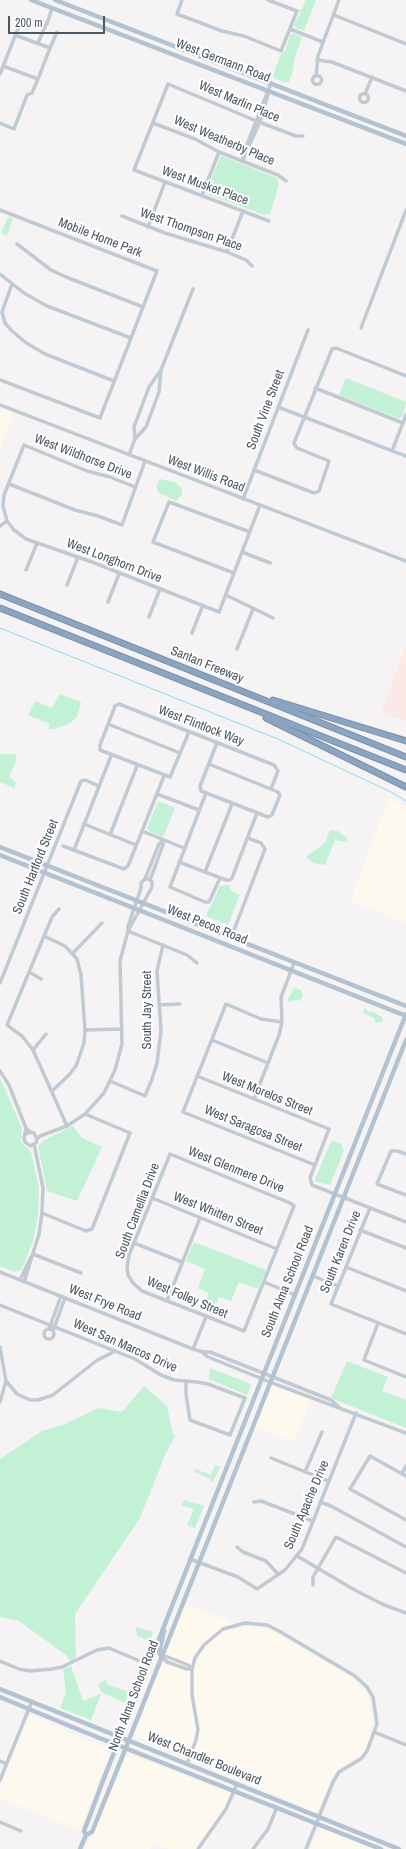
<!DOCTYPE html>
<html>
<head>
<meta charset="utf-8">
<style>
  body { margin:0 }
  #map { position:relative; width:406px; height:1849px; overflow:hidden; background:#f5f3f3; font-family:"Archivo Narrow",sans-serif }
  canvas { display:block }
  .scale { position:absolute; left:8px; top:16px; width:97px; height:18px; box-sizing:border-box; border:2px solid #4a5661; border-top:0; padding-left:5px; font-size:12px; line-height:14px; white-space:nowrap; color:#4a5661; -webkit-text-stroke:3px #fff; paint-order:stroke }
</style>
</head>
<body>
<div id="map">
<canvas width="406" height="1849"></canvas>
<div class="scale">200 m</div>
</div>
<script>
const ctx = document.querySelector('canvas').getContext('2d');
ctx.lineJoin = 'round';
function fill(path, color) { ctx.fillStyle = color; ctx.fill(path, 'evenodd'); }
const shape = rows => new Path2D(rows.map(r => 'M' + r).join(''));
function trace(path, color, width, dash) { ctx.strokeStyle = color; ctx.lineWidth = width; ctx.lineCap = dash ? 'butt' : 'round'; ctx.setLineDash(dash || []); ctx.stroke(path); }
function write(font, color, halo, rows, align = 'center') {
  ctx.font = font + ' "Archivo Narrow",sans-serif'; ctx.lineWidth = 4; ctx.setLineDash([]); ctx.textBaseline = 'middle'; ctx.strokeStyle = halo; ctx.fillStyle = color; for (const [text, x, y, turn = 0] of rows) {
    ctx.save(); ctx.translate(x, y); ctx.rotate((+turn || 0) * Math.PI / 180); ctx.textAlign = isNaN(turn) ? turn : align; if (halo) ctx.strokeText(text, 0, 0); ctx.fillText(text, 0, 0); ctx.restore();
  }
}
fill(shape([
  [0,410,14,414,0,449],
  [389,798,406,807,406,923,350,901],
  [270,1382,312,1398,294,1442,253,1426],
  [185,1604,230,1621,234,1629,253,1626,275,1632,351,1677,367,1693,373,1716,370,1735,364,1750,358,1758,340,1768,333,1777,317,1811,315,1812,261,1789,225,1776,209,1767,135,1736,135,1732,144,1714,145,1707],
  [31,1714,44,1721,110,1750,81,1831,0,1799,0,1787,28,1717],
  [131,1755,230,1793,227,1804,196,1849,169,1849,153,1843,150,1849,85,1849,126,1758],
  [320,1829,322,1829,373,1849,310,1849]
]), '#fdf9ef');
fill(shape([
  [406,646,406,721,381,713]
]), '#fce8e6');
fill(shape([
  [306,0,316,0,304,31,296,28,294,25,300,14,299,10,302,9],
  [293,33,302,37,295,56,292,74,289,82,284,82,274,78,273,75,281,54,286,49,290,35],
  [222,156,277,178,279,184,270,214,264,215,207,194,206,192,220,157],
  [8,217,13,219,7,236,1,233],
  [346,378,406,402,403,416,398,418,339,395],
  [160,479,175,482,182,489,182,494,176,501,159,493,156,486],
  [60,694,81,702,77,717,69,724,54,729,48,729,50,724,28,715,35,701,52,708],
  [0,754,16,754,16,761,9,777,16,782,14,788,0,782],
  [158,801,175,808,163,837,149,831,147,828],
  [330,830,338,831,347,838,347,842,335,840,325,865,314,863,306,857,325,843],
  [229,885,231,890,240,895,228,925,206,916,220,886],
  [294,988,301,990,303,995,300,1001,296,1000,288,1002,288,999],
  [364,1007,368,1012,373,1012,382,1017,383,1021,376,1023,374,1018,363,1013],
  [0,1078,22,1128,21,1142,31,1152,39,1188,38,1215,33,1241,22,1269,15,1272,0,1266],
  [73,1126,82,1138,102,1147,77,1201,47,1191,38,1146,43,1141],
  [332,1140,341,1144,344,1151,330,1185,314,1181],
  [194,1242,266,1270,258,1289,239,1282,231,1301,219,1297,212,1314,203,1310,209,1293,198,1288,205,1269,186,1261],
  [347,1361,388,1377,382,1391,406,1400,406,1428,331,1398],
  [210,1368,249,1383,251,1386,247,1395,209,1379],
  [144,1386,167,1406,173,1435,175,1436,165,1455,140,1518,75,1614,76,1661,72,1663,66,1655,19,1621,0,1617,0,1459,42,1431,65,1424,98,1408,122,1412],
  [215,1465,220,1467,213,1482,208,1478,193,1471,195,1469,211,1475],
  [184,1500,204,1506,195,1528,187,1525,194,1509,181,1505],
  [136,1627,153,1632,150,1641,137,1636],
  [71,1666,83,1701,101,1694,91,1720,60,1708,66,1693,63,1669],
  [106,1680,108,1685,129,1692,125,1703,101,1692,98,1684]
]), '#c3f1d5');
trace(shape([
  [0,628,278,739,391,792,406,801]
]), '#90daee', 1);
const highway = shape([
  [0,594,406,757],
  [0,608,406,770],
  [273,700,406,741],
  [266,718,406,787]
]);
trace(highway, '#7690ad', 7);
trace(shape([
  [182,0,177,14,222,31,244,36,281,51,297,11,268,0],
  [334,15,406,44],
  [47,24,52,8],
  [290,29,323,42],
  [15,35,50,48,38,79],
  [38,43,47,22],
  [50,48,57,32],
  [317,60,332,62,406,91],
  [0,74,21,21],
  '312.5 80a4.5 4.5 0 1 1 9 0a4.5 4.5 0 1 1-9 0Z',
  [316,76,318,56,339,0],
  '359.5 98a4.5 4.5 0 1 1 9 0a4.5 4.5 0 1 1-9 0Z',
  [365,94,372,77],
  [0,123,14,129,27,95,32,93,38,79,3,66],
  [153,123,195,139,219,152,278,175,286,181],
  [243,160,261,119,268,94],
  [243,161,243,155,271,83],
  [202,195,219,152],
  [0,210,157,271,100,418,0,380],
  [122,216,165,233,227,252,246,260,252,266],
  [269,221,134,170,168,84,259,122,296,136,303,136],
  [148,227,165,182],
  [17,244,51,270,66,277,143,307],
  [227,252,243,211],
  [0,274,24,293,47,306,131,338],
  [12,284,2,312,5,323,12,331,25,342,45,354,114,381],
  [361,328,406,210],
  [315,388,403,423],
  [0,405,406,561],
  [278,407,406,456],
  [135,439,134,427,149,387,161,370,193,289],
  [392,451,406,415],
  [129,455,135,439,146,427,159,392,161,370],
  [254,470,314,493,319,491,329,461,297,448,294,443,332,349,336,348,406,376],
  [9,484,75,510,98,516,122,525,145,461],
  [135,487,110,477,87,471,24,445,4,495,3,506,7,521,14,530,26,539,92,562,219,612,260,505],
  [243,499,308,330],
  [0,526,7,521],
  [242,552,270,563],
  [26,570,37,543],
  [234,573,153,542,169,502,250,532],
  [67,585,78,557],
  [226,595,273,618],
  [108,602,119,574],
  [149,617,160,589],
  [192,633,203,605],
  [237,649,253,609],
  [108,724,180,753],
  [189,732,170,777,100,750,100,745,115,706,119,704,274,765,278,771,271,789],
  [209,764,278,792,280,795,272,815,268,817,201,791,200,786,217,743],
  [206,793,170,887,205,902,209,902,220,878],
  [157,794,199,810],
  [84,824,136,845],
  [142,831,184,848],
  [110,835,137,766],
  [63,846,124,869,128,866,164,776],
  [74,850,111,756],
  [179,862,226,880,230,880,232,878,257,813],
  [205,872,232,804],
  [145,879,159,844,163,840],
  [150,880,163,845,163,840],
  [59,909,52,917,7,1025,22,1036,33,1050,67,1126],
  [128,931,187,955,197,963],
  [44,936,65,946,77,959,81,975,85,1030,84,1043,76,1066,69,1075,52,1091],
  [231,938,265,849,261,843,248,838],
  [73,953,102,923],
  [29,972,41,979],
  [0,983,81,781,85,780,99,786],
  [159,1005,180,1004],
  [282,1022,261,1019,226,1004,183,1112,315,1165],
  [85,1030,122,1029],
  [212,1040,268,1063],
  [33,1050,46,1034],
  [0,1071,9,1085,26,1128,30,1132],
  [197,1076,329,1129,310,1178,312,1185,406,1222],
  [110,1081,145,1096,152,1079,157,1063,161,1031,157,971,163,945],
  [254,1099,279,1035,282,1022,281,997,294,963],
  [26,1134,30,1132,34,1133,37,1139,36,1143,30,1146,25,1142,24,1138,26,1128],
  [37,1139,40,1136,67,1126,85,1114,104,1093,115,1070,122,1044,120,961,128,931,128,926,141,888,141,883,145,879,149,879,152,882,152,887,128,931],
  [170,1154,290,1203,294,1206,244,1331,142,1291,133,1283,128,1275,127,1267,129,1255,170,1154],
  [406,1154,397,1151,391,1151,377,1184,406,1195],
  [152,1198,277,1249],
  [370,1208,331,1304,406,1334],
  [42,1213,86,1231,92,1229,130,1133,85,1114],
  [360,1230,406,1248],
  [134,1243,182,1262],
  [33,1254,81,1273],
  [346,1267,406,1291],
  [0,1272,193,1349,203,1352,210,1352,331,1400,339,1407],
  [313,1276,338,1286],
  [20,1280,31,1257],
  [24,1282,39,1234,42,1213,43,1188,34,1144],
  [264,1282,295,1295],
  [167,1301,200,1218],
  [0,1305,135,1359,161,1375,174,1380,186,1381,197,1382,208,1384,245,1398,230,1435,190,1420,186,1394,186,1381],
  [378,1323,364,1360,406,1377],
  '44 1334a5 5 0 1 1 10 0a5 5 0 1 1-10 0Z',
  [49,1329,61,1296],
  [53,1331,65,1298],
  [0,1347,6,1381,17,1394,30,1400,38,1400,53,1395,96,1361,115,1351],
  [193,1349,206,1317],
  [203,1353,208,1357,275,1384,406,1433],
  [0,1402,6,1381],
  [271,1458,328,1481],
  [305,1472,322,1432],
  [402,1474,406,1466],
  [406,1476,370,1456,350,1489,406,1520],
  [254,1502,261,1501,313,1521],
  [320,1502,331,1506,406,1547],
  [237,1547,243,1552,266,1561,278,1574],
  [297,1556,353,1589,382,1604,406,1613],
  [190,1559,238,1577,257,1589,285,1570,302,1549,356,1413],
  [313,1585,313,1577,336,1537,406,1573],
  [161,1656,168,1657,188,1665,192,1669],
  [161,1656,167,1662,187,1669,192,1669],
  [0,1661,19,1669,30,1671,52,1669,62,1667,97,1650,109,1648,149,1665],
  [374,1732,406,1745],
  [0,1761,6,1764],
  [187,1764,196,1740,198,1729,192,1695,192,1669,195,1658,204,1645,223,1629,245,1623,267,1625,279,1631,355,1676,367,1687,373,1697,377,1724,367,1751,362,1758,339,1772,333,1782,306,1849],
  [0,1780,32,1701],
  [0,1822,21,1831],
  [198,1849,226,1809,237,1784],
  [253,1849,268,1829,277,1807]
]), '#c1cad2', 3.5);
trace(shape([
  [31,0,406,144],
  [55,0,406,136],
  [0,847,406,1006],
  [0,855,406,1016],
  [161,1656,159,1652,164,1631],
  [0,1689,399,1849],
  [0,1697,82,1731,381,1849],
  [86,1835,92,1832,115,1775,406,1040],
  [80,1849,86,1835,84,1831,104,1778,406,1014]
]), '#b3c2d1', 4.5);
trace(highway, '#8ba5c1', 5);
write('13px', '#4a5661', '#fff', [
  ["West Germann Road",223,61,21],
  ["West Marlin Place",239,102,23],
  ["West Weatherby Place",224,141,23],
  ["West Musket Place",205,186,20],
  ["West Thompson Place",191,230,19],
  ["Mobile Home Park",100,238,21],
  ["South Vine Street",266,410,-69],
  ["West Wildhorse Drive",83,457,21],
  ["West Willis Road",206,474,21],
  ["West Longhorn Drive",114,561,21],
  ["Santan Freeway",207,665,22],
  ["West Flintlock Way",201,726,21],
  ["South Hartford Street",36,867,-68],
  ["West Pecos Road",207,925,22],
  ["South Jay Street",148,1010,-90],
  ["West Morelos Street",267,1094,22],
  ["West Saragosa Street",253,1129,22],
  ["West Glenmere Drive",236,1170,22],
  ["South Camellia Drive",138,1211,-69],
  ["West Whitten Street",218,1214,22],
  ["South Karen Drive",341,1252,-68],
  ["South Alma School Road",288,1282,-68],
  ["West Folley Street",187,1298,23],
  ["West Frye Road",105,1303,22],
  ["West San Marcos Drive",125,1346,24],
  ["South Apache Drive",307,1505,-67],
  ["North Alma School Road",134,1696,-69],
  ["West Chandler Boulevard",204,1759,22]
]);
</script>
</body>
</html>
